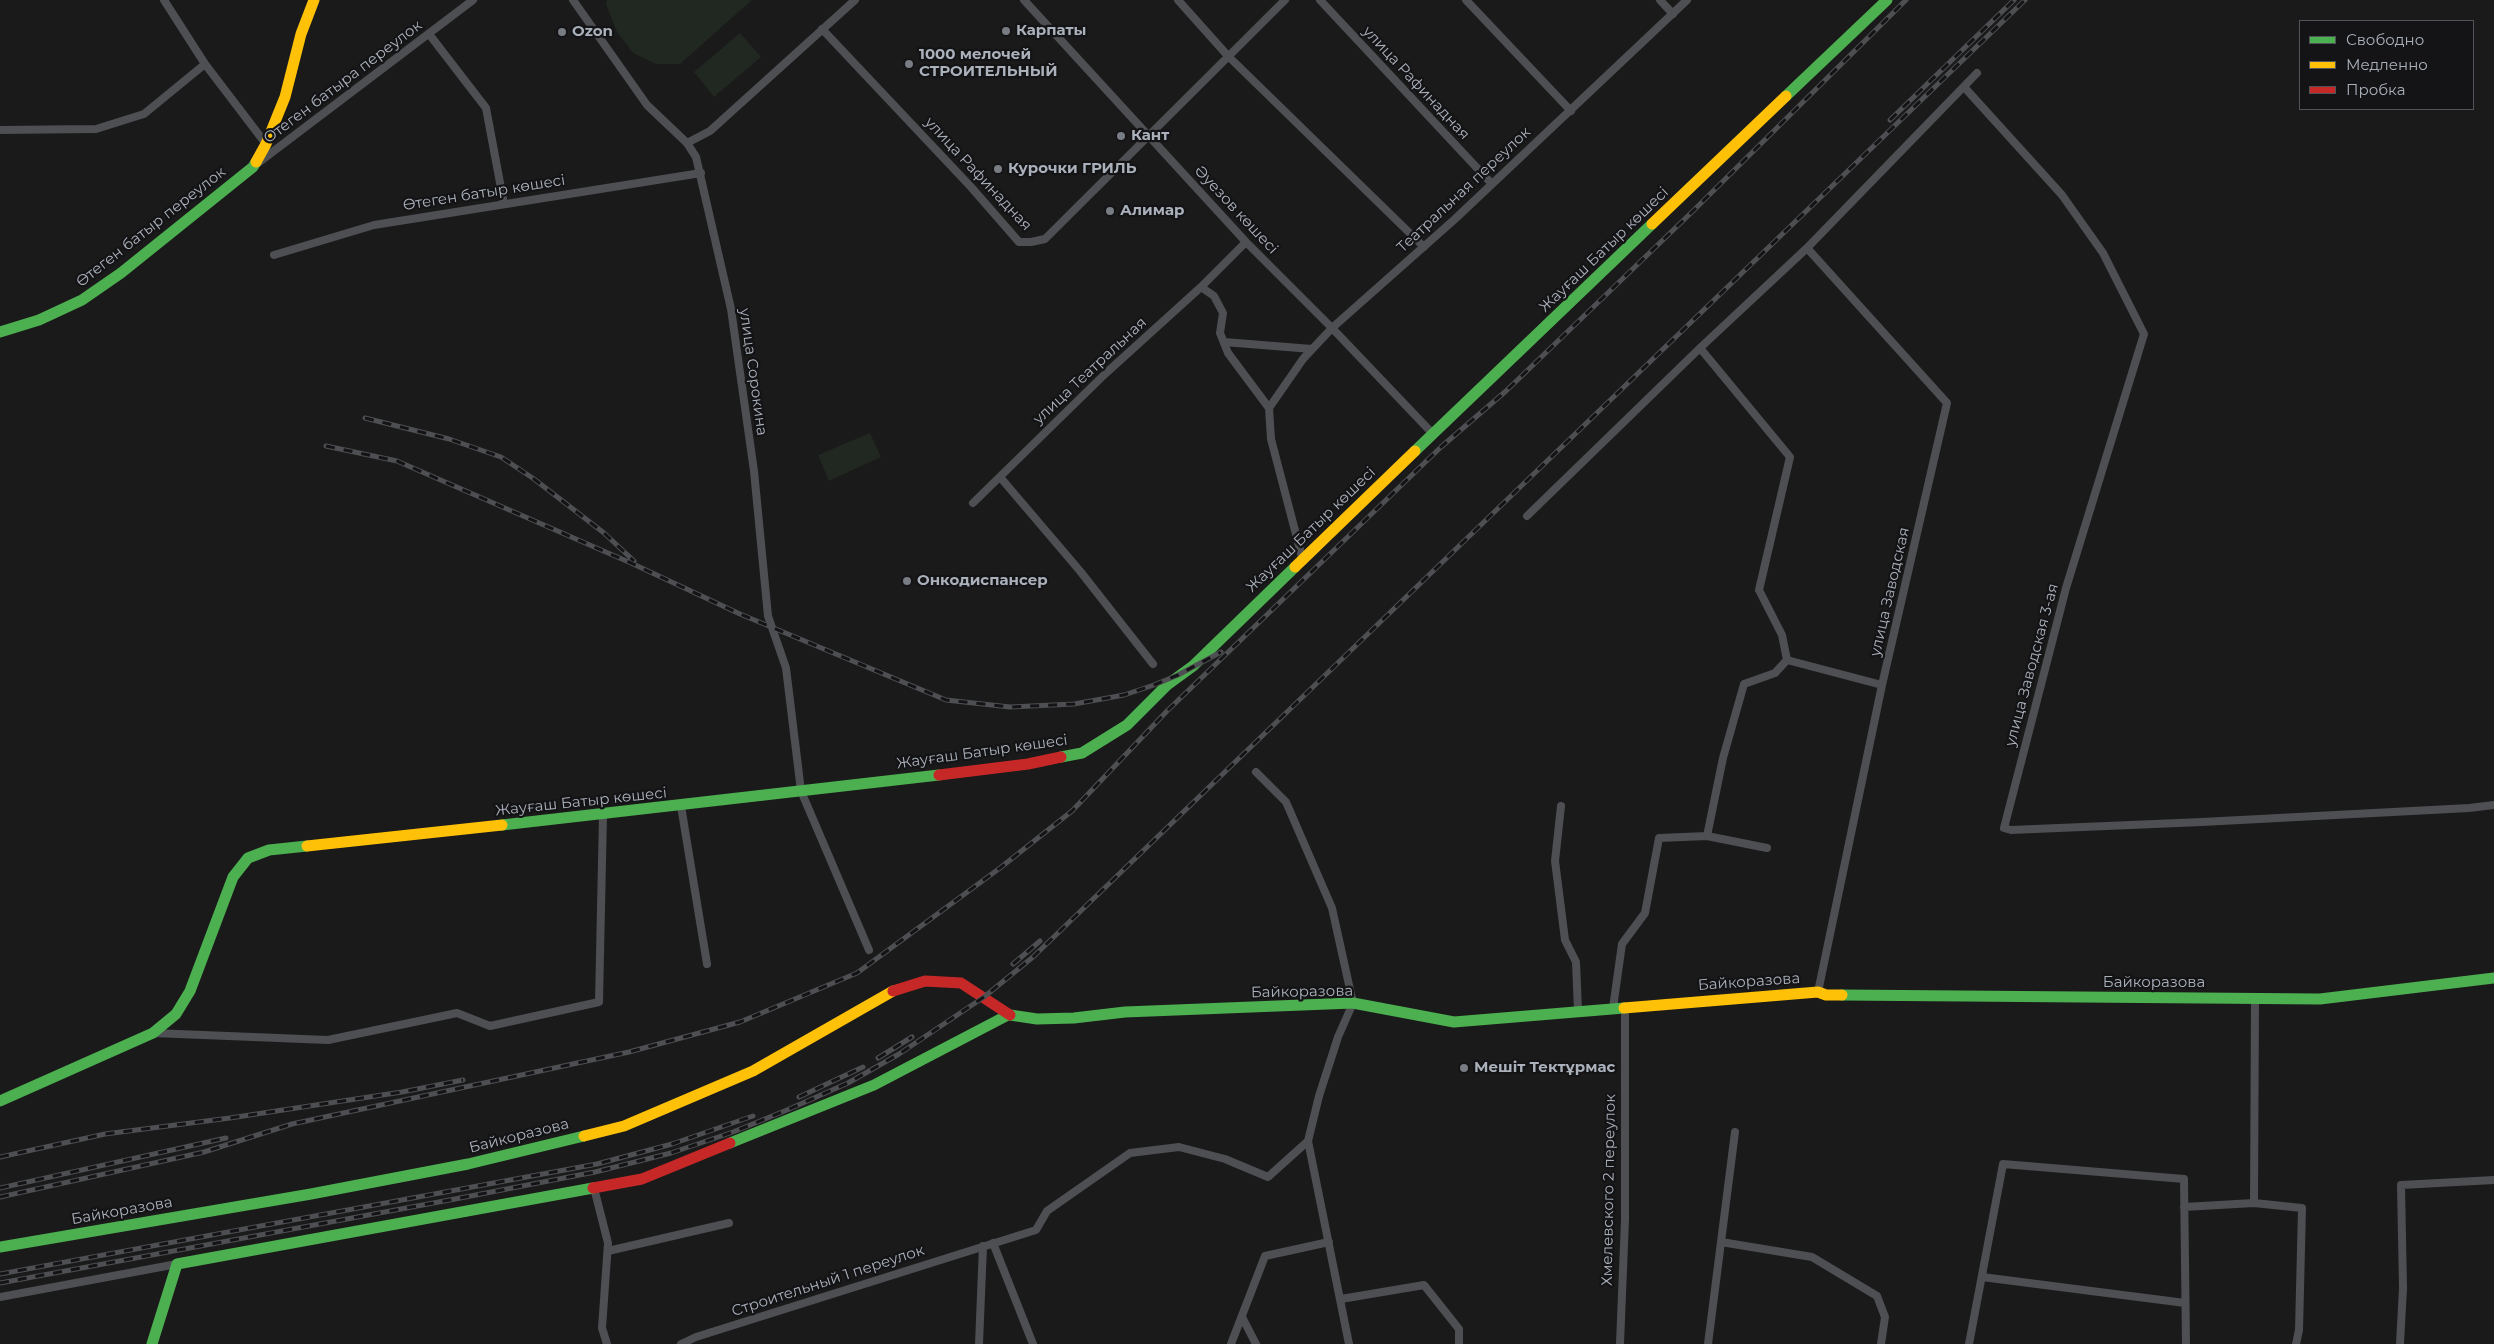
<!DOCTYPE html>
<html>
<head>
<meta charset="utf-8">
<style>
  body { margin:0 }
  #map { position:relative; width:2494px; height:1344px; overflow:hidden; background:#1a1a1a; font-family:Montserrat,sans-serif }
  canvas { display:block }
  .legend { position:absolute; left:2299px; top:20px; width:175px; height:90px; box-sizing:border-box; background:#141416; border:1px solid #505358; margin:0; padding:6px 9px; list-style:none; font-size:15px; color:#abb1bb }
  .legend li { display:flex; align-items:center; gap:10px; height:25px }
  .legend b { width:25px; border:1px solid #505358 }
</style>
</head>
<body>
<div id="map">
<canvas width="2494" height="1344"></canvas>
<ul class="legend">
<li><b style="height:6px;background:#4caf50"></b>Свободно</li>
<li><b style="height:6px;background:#ffc107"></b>Медленно</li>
<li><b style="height:6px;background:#c62828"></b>Пробка</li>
</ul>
</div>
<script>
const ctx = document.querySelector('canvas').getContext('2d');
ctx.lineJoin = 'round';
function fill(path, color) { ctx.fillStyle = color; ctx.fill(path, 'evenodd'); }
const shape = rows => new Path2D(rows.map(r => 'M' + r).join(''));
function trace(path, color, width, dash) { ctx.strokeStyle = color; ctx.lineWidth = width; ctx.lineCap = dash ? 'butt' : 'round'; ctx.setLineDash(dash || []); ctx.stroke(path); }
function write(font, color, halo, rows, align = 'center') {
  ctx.font = font + ' Montserrat,sans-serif'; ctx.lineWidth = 4.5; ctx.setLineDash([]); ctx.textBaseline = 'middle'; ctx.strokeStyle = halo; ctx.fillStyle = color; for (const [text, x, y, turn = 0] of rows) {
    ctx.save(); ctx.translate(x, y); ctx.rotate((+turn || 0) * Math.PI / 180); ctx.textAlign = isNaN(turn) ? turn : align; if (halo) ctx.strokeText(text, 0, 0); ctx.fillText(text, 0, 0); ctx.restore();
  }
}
fill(shape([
  [607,0,752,0,680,64,656,64,633,53,617,32,606,4],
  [740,33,761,57,714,97,694,72],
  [870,433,881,457,829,481,818,455]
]), '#202821');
trace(shape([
  [164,0,205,64,266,144],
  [573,0,647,105,687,143,696,157,731,309,754,471,768,616,786,668,801,791,869,950],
  [1024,0,1246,242,1332,328,1433,434],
  [1178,0,1228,56,1424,247],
  [1320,0,1492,184],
  [1466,0,1571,111],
  [1660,0,1673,14],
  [822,29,971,187,1019,242,1031,242,1045,239,1285,0],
  [429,34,486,108,504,204],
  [1965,88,2062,195,2103,253,2144,334,2066,588,2004,828,2011,830,2202,822,2469,808,2494,805],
  [0,130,96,129,144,114,205,64],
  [687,143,710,131,855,0],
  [258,163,473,0],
  [1807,248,1947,403,1882,685,1818,992],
  [274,255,374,225,701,173],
  [1201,287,1214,296,1223,313,1220,333,1228,353,1269,408,1271,439,1303,561],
  [1224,342,1312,349],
  [1269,408,1303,359,1332,328,1455,219,1687,0],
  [1000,477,1080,571,1153,664],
  [973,503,1105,374,1201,287,1246,242],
  [1527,516,1700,348,1807,248,1977,73],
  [1787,660,1882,685],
  [1256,772,1286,802,1332,908,1353,1003,1338,1037,1319,1096,1308,1141,1349,1344],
  [681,806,707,964],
  [1561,806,1555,861,1565,940,1576,962,1578,1011],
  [1707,836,1767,848],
  [2255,998,2254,1203,2302,1208,2299,1330,2296,1344],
  [1613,1008,1622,944,1645,913,1659,838,1707,836,1723,758,1744,684,1775,673,1787,660,1782,635,1759,590,1790,457,1700,348],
  [153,1033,328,1040,457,1013,490,1026,599,1002,603,815],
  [594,1188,608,1243,602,1328,607,1344],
  [2184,1207,2254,1203],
  [1721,1242,1812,1257,1877,1296,1885,1317,1881,1344],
  [993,1243,1033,1344],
  [608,1251,729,1223],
  [1982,1277,2185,1303],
  [0,1297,177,1264],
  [1341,1299,1424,1285,1459,1329,1459,1344],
  [1242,1317,1256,1344],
  [681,1344,696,1337,1036,1230,1047,1211,1130,1153,1179,1147,1225,1159,1268,1177,1308,1141],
  [979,1344,983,1246],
  [1231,1344,1265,1256,1329,1242],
  [1620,1344,1625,1220,1625,1007],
  [1708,1344,1735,1132],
  [1969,1344,2003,1164,2184,1179,2186,1344],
  [2400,1344,2403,1288,2401,1185,2494,1180]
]), '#4e4f53', 8);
trace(shape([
  [1786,96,1887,0],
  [0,332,39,320,82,300,121,273,253,167,256,162],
  [1415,451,1652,224],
  [1061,757,1082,753,1127,725,1167,685,1193,666,1295,567],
  [502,825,939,775],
  [1842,995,2320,999,2494,978],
  [1010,1015,1037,1019,1074,1018,1125,1012,1353,1003,1454,1022,1624,1008],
  [0,1101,153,1033,176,1014,190,991,233,877,248,858,269,850,307,846],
  [730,1143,874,1085,1008,1015],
  [0,1247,311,1194,468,1164,584,1136],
  [152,1344,177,1264,593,1188]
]), '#4caf50', 11);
trace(shape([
  [256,162,266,144,285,97,301,34,314,0],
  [1652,224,1786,96],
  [1295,567,1415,451],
  [307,846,502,825],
  [1624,1008,1818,992,1826,995,1842,995],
  [584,1136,624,1126,753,1071,893,991]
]), '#ffc107', 11);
trace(shape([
  [939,775,1028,764,1061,757],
  [893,991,925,981,961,983,1010,1015],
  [593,1188,642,1179,730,1143]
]), '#c62828', 11);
const rail = shape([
  [1890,120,2014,0],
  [365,418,449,439,501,457,534,479,604,533,634,561],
  [326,446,397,461,631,563,740,614,946,700,1010,707,1074,704,1124,695,1154,685,1178,675,1221,652],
  [1013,964,1040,941],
  [878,1058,912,1037],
  [799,1097,863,1067],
  [0,1157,105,1134,230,1118,402,1092,463,1080],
  [0,1188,226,1138],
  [0,1197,204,1152,292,1124,629,1052,740,1022,857,973,1000,868,1072,811,1167,711,1441,447,1506,391,1694,210,1906,0],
  [0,1274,597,1164,672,1144,753,1116],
  [0,1283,455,1199,595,1172,671,1153,733,1132,787,1110,848,1083,899,1054,984,997,1033,957,2025,0]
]);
trace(rail, '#4e4f52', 5);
trace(rail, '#141416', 3, [9]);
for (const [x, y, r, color] of [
  [1006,31,5,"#787c83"],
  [562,32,5,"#787c83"],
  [909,64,5,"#787c83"],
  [1121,136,5,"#787c83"],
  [998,169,5,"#787c83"],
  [1110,211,5,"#787c83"],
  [907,581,5,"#787c83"],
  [1464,1068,5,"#787c83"]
]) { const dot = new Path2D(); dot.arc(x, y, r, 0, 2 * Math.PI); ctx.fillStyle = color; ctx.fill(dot); trace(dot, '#141416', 2); }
write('bold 15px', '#abb1bb', '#141416', [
  ["Карпаты",1016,31],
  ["Ozon",572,32],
  ["1000 мелочей",919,55],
  ["СТРОИТЕЛЬНЫЙ",919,72],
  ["Кант",1131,136],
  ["Курочки ГРИЛЬ",1008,169],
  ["Алимар",1120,211],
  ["Онкодиспансер",917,581],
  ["Мешіт Тектұрмас",1474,1068]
], 'left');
write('15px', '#abb1bb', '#141416', [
  ["Отеген батыра переулок",343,82,-37],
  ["улица Рафинадная",1416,83,47],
  ["улица Рафинадная",978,174,47],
  ["Театральная переулок",1464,190,-43],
  ["Өтеген батыр көшесі",484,193,-9],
  ["Әуезов көшесі",1236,210,47],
  ["Өтеген батыр переулок",151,227,-38],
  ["Жауғаш Батыр көшесі",1604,250,-44],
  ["улица Театральная",1090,371,-43],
  ["улица Сорокина",753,372,82],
  ["Жауғаш Батыр көшесі",1311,530,-44],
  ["улица Заводская",1890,592,-77],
  ["улица Заводская 3-ая",2032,665,-75],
  ["Жауғаш Батыр көшесі",982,752,-8],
  ["Жауғаш Батыр көшесі",581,802,-6],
  ["Байкоразова",1749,982,-4],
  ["Байкоразова",2154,983],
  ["Байкоразова",1302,992,-1],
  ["Байкоразова",519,1136,-14],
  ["Хмелевского 2 переулок",1609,1190,-89],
  ["Байкоразова",122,1211,-10],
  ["Строительный 1 переулок",828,1281,-18]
]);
</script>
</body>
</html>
